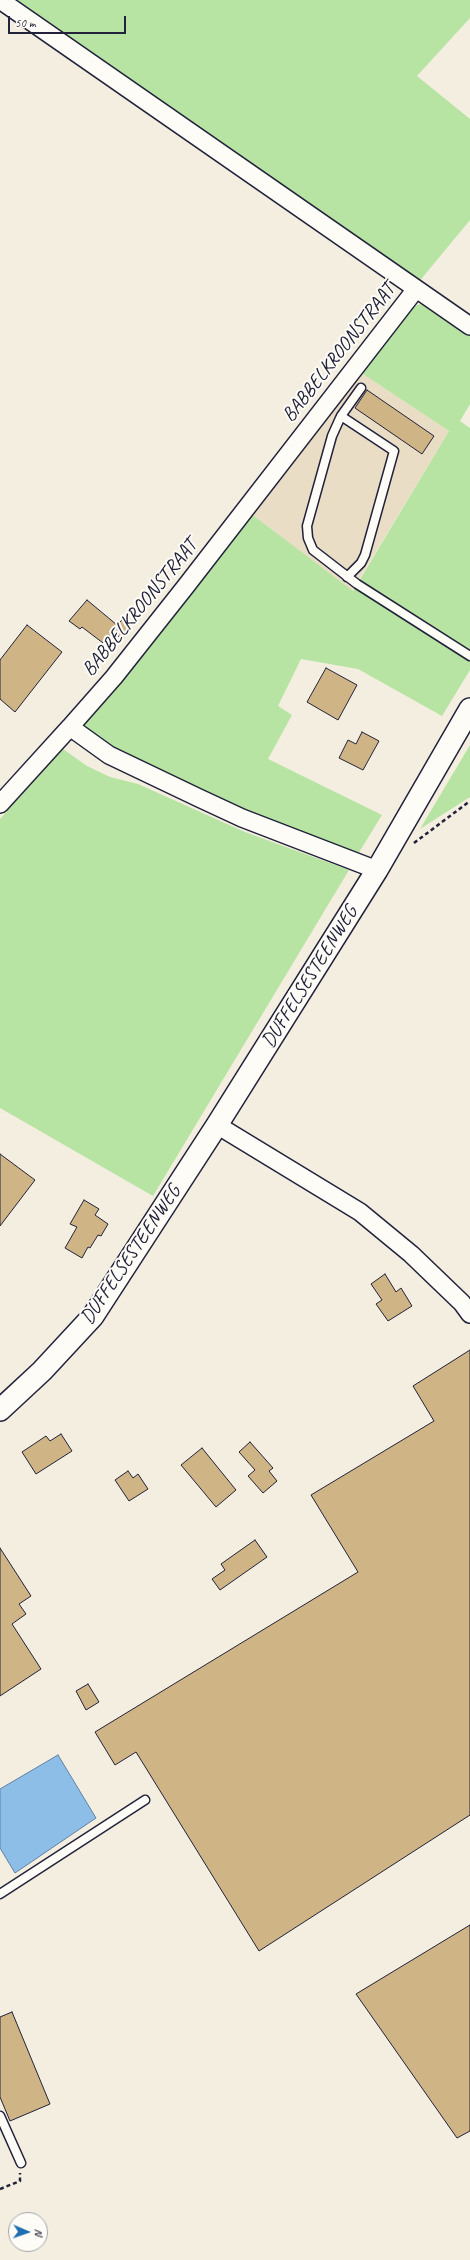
<!DOCTYPE html>
<html>
<head>
<meta charset="utf-8">
<style>
  body { margin:0 }
  #map { position:relative; width:470px; height:2260px; overflow:hidden; background:#f4eee0; font-family:Caveat,sans-serif }
  canvas { display:block }
  .north { position:absolute; left:8px; top:2212px; width:40px; height:40px; box-sizing:border-box; background:#fdfcf7; border:1px solid #a5a5ac; border-radius:50%; rotate:92deg; font-size:11px; font-weight:700; line-height:16px; text-align:center; color:#22223b }
  .north::after { content:''; display:block; margin:auto; width:14px; height:18px; background:#1f6fb2; clip-path:polygon(50% 0,100% 100%,50% 72%,0 100%) }
  .scale { position:absolute; left:8px; top:16px; width:118px; height:18px; box-sizing:border-box; border:2px solid #22223b; border-top:0; padding-left:5px; font-size:12px; line-height:14px; white-space:nowrap; color:#22223b; -webkit-text-stroke:3px #fdfcf7; paint-order:stroke }
</style>
</head>
<body>
<div id="map">
<canvas width="470" height="2260"></canvas>
<div class="north">N</div>
<div class="scale">50 m</div>
</div>
<script>
const ctx = document.querySelector('canvas').getContext('2d');
ctx.lineJoin = 'round';
function fill(path, color) { ctx.fillStyle = color; ctx.fill(path, 'evenodd'); }
const shape = rows => new Path2D(rows.map(r => 'M' + r).join(''));
function trace(path, color, width, dash) { ctx.strokeStyle = color; ctx.lineWidth = width; ctx.lineCap = dash ? 'butt' : 'round'; ctx.setLineDash(dash || []); ctx.stroke(path); }
function write(font, color, halo, rows, align = 'center') {
  ctx.font = font + ' Caveat,sans-serif'; ctx.lineWidth = 4; ctx.setLineDash([]); ctx.textBaseline = 'middle'; ctx.strokeStyle = halo; ctx.fillStyle = color; for (const [text, x, y, turn = 0] of rows) {
    ctx.save(); ctx.translate(x, y); ctx.rotate((+turn || 0) * Math.PI / 180); ctx.textAlign = isNaN(turn) ? turn : align; if (halo) ctx.strokeText(text, 0, 0); ctx.fillText(text, 0, 0); ctx.restore();
  }
}
fill(shape([
  [360,372,449,431,352,591,250,513]
]), '#e9ddc5');
fill(shape([
  [11,0,470,0,470,18,417,76,470,119,470,220,418,283],
  [426,303,470,333,470,404,460,421,470,428,470,670,442,716,358,669,301,659,278,706,292,715,268,759,382,815,358,854,287,830,109,748,81,726,250,513,353,591,449,431,360,372,407,313,417,305],
  [470,745,470,797,420,829],
  [63,749,87,766,110,777,138,784,245,832,349,870,153,1196,0,1108,0,819]
]), '#b7e4a3');
const water = shape([
  [58,1755,96,1818,15,1873,0,1848,0,1789,58,1755]
]);
fill(water, '#8cbee8');
trace(water, '#6280a3', 1);
const building = shape([
  [367,390,434,436,422,454,355,408,367,390],
  [87,600,117,625,122,620,131,627,122,639,113,632,103,643,82,627,80,629,69,621,87,600],
  [27,625,62,652,15,712,0,699,0,660,27,625],
  [326,668,357,685,338,720,307,702,326,668],
  [362,732,379,741,363,770,339,758,348,740,356,744,362,732],
  [0,1154,35,1180,0,1226,0,1154],
  [84,1200,99,1209,95,1215,108,1224,101,1236,98,1235,90,1248,88,1247,82,1258,65,1248,77,1227,70,1224,84,1200],
  [385,1274,396,1292,401,1288,412,1306,388,1321,376,1304,382,1300,371,1284,385,1274],
  [470,1350,470,1815,259,1951,136,1752,115,1765,95,1732,358,1572,311,1495,434,1421,413,1386,470,1350],
  [61,1434,72,1451,36,1474,22,1452,46,1436,50,1441,61,1434],
  [250,1442,273,1468,269,1471,277,1481,263,1493,248,1476,255,1470,239,1452,250,1442],
  [202,1448,236,1490,216,1507,181,1465,202,1448],
  [128,1471,133,1478,138,1474,148,1489,129,1501,115,1480,128,1471],
  [255,1540,267,1557,220,1590,212,1579,225,1570,221,1564,255,1540],
  [0,1548,31,1596,19,1604,26,1614,12,1624,41,1669,0,1696,0,1548],
  [88,1684,99,1702,86,1710,76,1691,88,1684],
  [470,1925,470,2131,457,2138,356,1994,470,1925],
  [12,2012,50,2104,10,2121,0,2097,0,2017,12,2012]
]);
fill(building, '#cfb485');
trace(building, '#22223b', 1);
const service = shape([
  [361,388,341,416,332,436,307,526,308,538,313,550,357,584,470,656],
  [341,416,394,451,365,555,361,563,347,577],
  [0,1894,145,1800],
  [0,2116,21,2163]
]);
const minor = shape([
  [0,0,470,326],
  [0,804,70,727],
  [377,870,242,818,199,798,109,755,70,727,114,677,186,586,416,289],
  [217,1125,360,1212,411,1254,462,1303,470,1314]
]);
const tertiary = shape([
  [0,1410,42,1371,93,1316,217,1125,377,870,470,709]
]);
trace(service, '#22223b', 11);
trace(minor, '#22223b', 20);
trace(tertiary, '#22223b', 24);
trace(shape([
  [414,843,470,801],
  [0,2189,20,2181,20,2173]
]), '#22223b', 2.5, [4, 3]);
trace(service, '#fdfcf7', 8);
trace(minor, '#fdfcf7', 17);
trace(tertiary, '#fdfcf7', 21);
write('20px', '#22223b', '#fdfcf7', [
  ["BABBELKROONSTRAAT",339,353,-52],
  ["BABBELKROONSTRAAT",140,608,-51],
  ["DUFFELSESTEENWEG",310,977,-58],
  ["DUFFELSESTEENWEG",131,1255,-56]
]);
</script>
</body>
</html>
